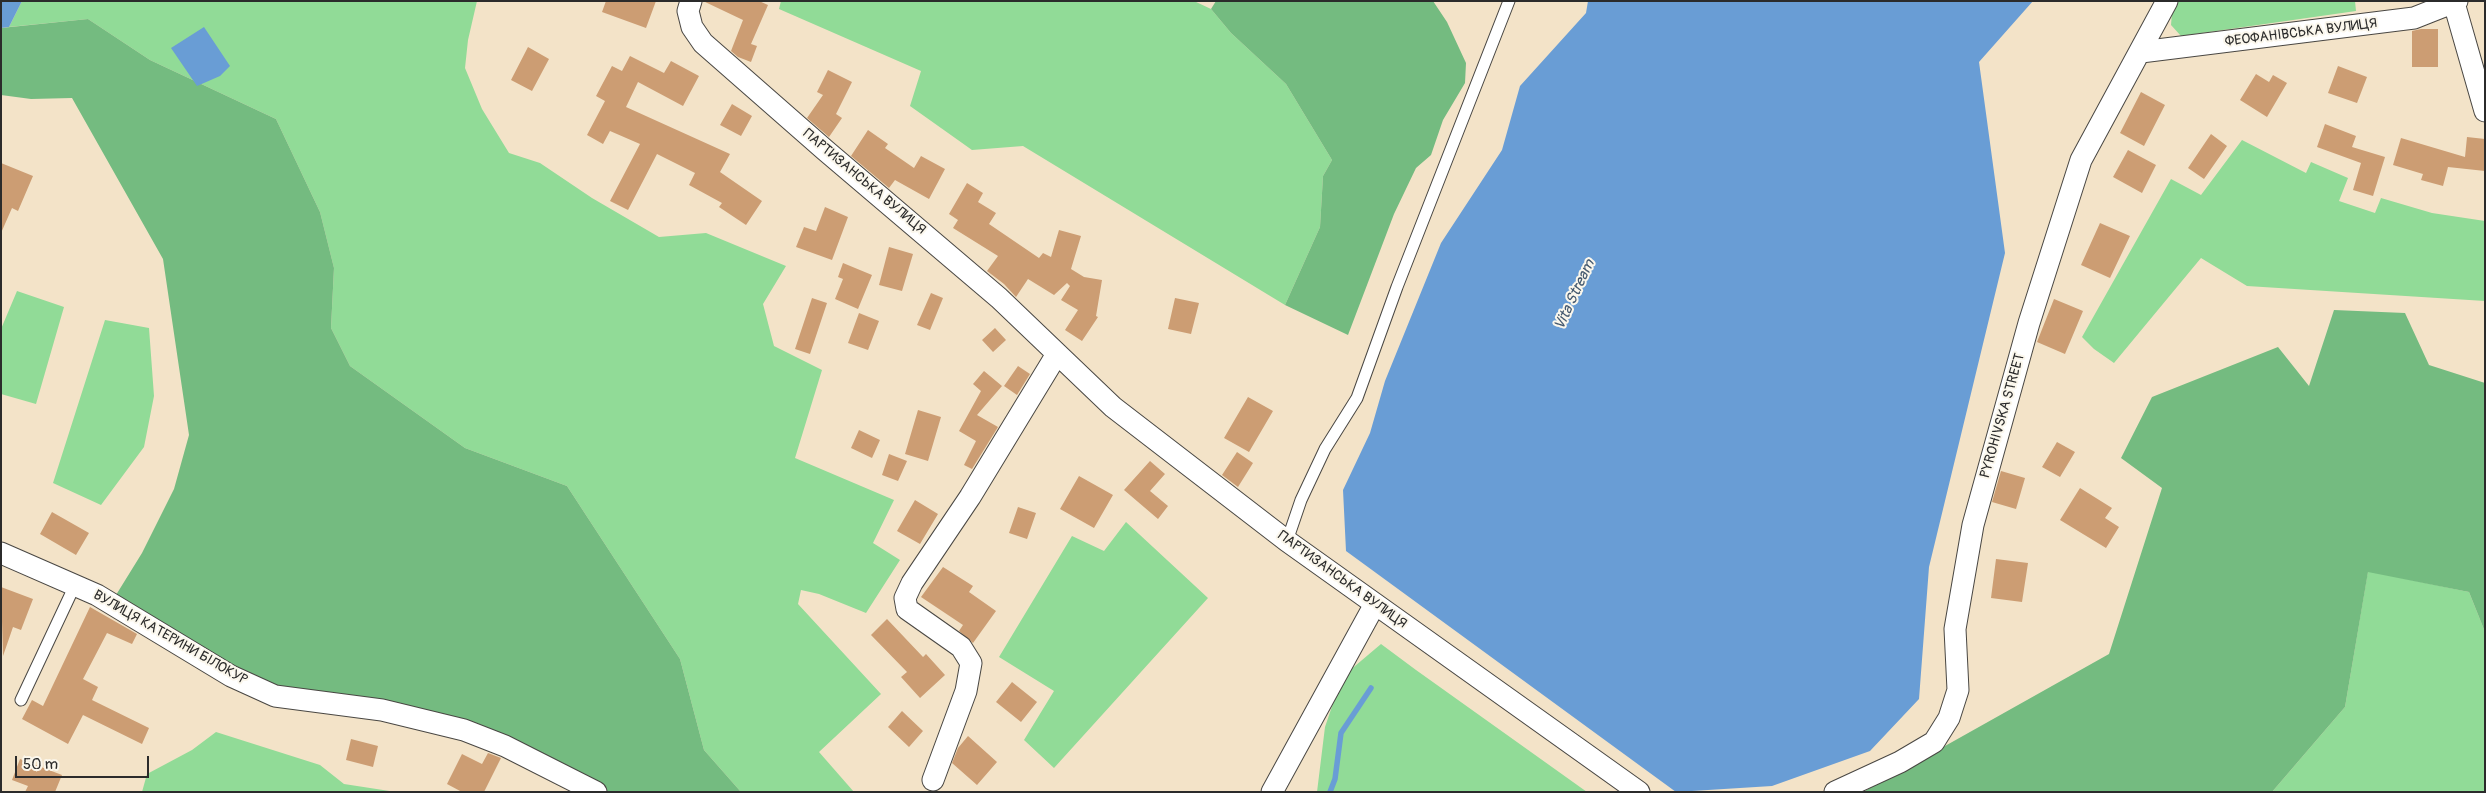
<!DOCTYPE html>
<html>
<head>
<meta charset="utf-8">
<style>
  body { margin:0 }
  #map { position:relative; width:2486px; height:793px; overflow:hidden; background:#f3e3c8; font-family:Pangolin,sans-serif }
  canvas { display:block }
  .frame { position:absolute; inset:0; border:2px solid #2b2b2b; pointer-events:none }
  .scale { position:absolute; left:15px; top:756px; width:134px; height:22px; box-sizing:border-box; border:2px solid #2b2b2b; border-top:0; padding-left:6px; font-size:15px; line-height:18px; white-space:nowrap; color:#2b2b2b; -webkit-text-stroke:4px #fbf7ec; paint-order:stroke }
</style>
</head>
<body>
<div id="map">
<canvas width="2486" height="793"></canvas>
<div class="frame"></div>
<div class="scale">50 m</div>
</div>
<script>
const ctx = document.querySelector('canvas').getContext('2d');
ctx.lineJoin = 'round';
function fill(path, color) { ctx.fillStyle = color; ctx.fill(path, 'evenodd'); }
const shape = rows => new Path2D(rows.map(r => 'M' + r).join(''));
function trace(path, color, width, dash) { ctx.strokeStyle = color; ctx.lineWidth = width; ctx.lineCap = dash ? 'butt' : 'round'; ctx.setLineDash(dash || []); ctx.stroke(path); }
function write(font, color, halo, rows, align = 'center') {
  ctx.font = font + ' Pangolin,sans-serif'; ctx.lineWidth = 4; ctx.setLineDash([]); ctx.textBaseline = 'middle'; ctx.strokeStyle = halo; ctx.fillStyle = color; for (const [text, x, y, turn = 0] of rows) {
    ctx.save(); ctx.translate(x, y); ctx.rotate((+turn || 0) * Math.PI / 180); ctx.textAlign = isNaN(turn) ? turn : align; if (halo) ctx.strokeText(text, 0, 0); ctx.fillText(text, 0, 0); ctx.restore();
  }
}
fill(shape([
  [22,1,477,1,468,40,465,68,482,109,509,153,540,163,592,198,659,237,706,233,786,266,763,304,774,346,822,370,795,458,894,500,873,543,900,560,866,613,819,594,801,590,798,604,881,694,819,752,854,792,741,792,704,750,680,659,567,486,465,448,350,366,331,328,334,268,320,212,276,119,150,60,88,19,9,27],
  [781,1,1194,1,1211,9,1231,33,1286,84,1332,160,1323,176,1320,227,1285,305,1023,146,972,150,910,106,921,71,779,9],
  [2173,1,2355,1,2356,11,2181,36,2171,25],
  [2242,140,2306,173,2311,162,2348,178,2339,201,2375,213,2381,198,2432,213,2485,221,2485,301,2247,286,2201,258,2114,363,2094,349,2082,337,2171,179,2201,195],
  [17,291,64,307,36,404,1,394,1,329],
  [105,320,149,328,154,396,144,447,101,505,53,483],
  [1126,522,1208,598,1054,768,1024,740,1054,691,999,657,1072,536,1104,551],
  [2368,571,2469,592,2485,632,2485,792,2272,792,2345,707],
  [1381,644,1416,670,1587,792,1317,792,1325,727,1342,677],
  [216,732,320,765,344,784,396,792,142,792,147,774,192,750]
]), '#91db97');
fill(shape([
  [1216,1,1433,1,1447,22,1466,63,1465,83,1443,120,1431,155,1416,168,1394,214,1348,335,1285,305,1320,227,1323,176,1332,160,1286,84,1231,33,1211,9],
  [88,19,150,60,276,119,320,212,334,268,331,328,350,366,465,448,567,486,680,659,704,750,741,792,596,792,505,746,275,696,116,595,142,553,174,489,189,435,163,259,72,98,31,99,1,95,1,28],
  [2334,310,2405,313,2429,365,2485,383,2485,632,2469,592,2368,572,2345,707,2272,792,1863,792,2109,654,2162,488,2121,458,2152,397,2278,347,2309,386]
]), '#74bb80');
fill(shape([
  [1,1,22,1,9,27,1,28],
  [1588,1,2033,1,1979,62,2005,253,1929,567,1919,699,1870,751,1772,786,1676,792,1346,551,1343,490,1370,433,1385,381,1441,243,1502,150,1520,86,1586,13],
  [204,27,230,66,220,76,197,86,171,48]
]), '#699dd5');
trace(shape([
  [1330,792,1335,779,1341,733,1371,688]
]), '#699dd5', 5.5);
fill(shape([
  [606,1,656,1,646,28,602,12],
  [703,1,759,1,768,5,751,44,757,46,751,62,738,57,731,51,743,20],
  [2421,29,2438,29,2438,67,2412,67,2412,31],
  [528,47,549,59,532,91,511,80],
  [630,56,664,73,671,61,699,76,683,106,638,82,626,107,730,154,720,172,762,201,746,225,719,207,722,203,689,185,695,173,657,154,628,210,610,201,640,144,610,131,603,144,587,135,605,101,596,96,612,66,622,71],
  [2338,66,2367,77,2357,103,2328,93],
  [828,70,852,82,836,114,842,118,829,137,807,118,823,95,817,92],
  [2256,74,2269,82,2273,75,2287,83,2267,117,2240,100],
  [2141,92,2165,105,2144,146,2120,133],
  [732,104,752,116,741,136,720,125],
  [2325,124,2356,136,2352,147,2385,157,2373,196,2353,190,2361,163,2317,147],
  [868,130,888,144,885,148,914,168,921,156,945,169,929,199,895,180,889,188,851,156],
  [2211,134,2227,146,2204,179,2188,168],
  [2467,137,2485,139,2485,171,2448,167,2443,186,2421,180,2423,174,2393,165,2401,138,2465,157],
  [2128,150,2156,165,2142,193,2113,177],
  [1,163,33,176,18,211,12,208,1,233],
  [967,183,983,193,978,202,996,213,989,224,1039,258,1043,253,1051,257,1059,230,1081,236,1071,269,1084,277,1102,280,1096,316,1098,317,1082,341,1065,330,1078,310,1061,300,1070,286,1067,283,1054,295,1028,279,1016,297,1004,284,987,271,998,256,953,228,958,220,949,214],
  [825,207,848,217,832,260,796,247,804,227,816,231],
  [2100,223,2130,236,2110,278,2081,265],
  [889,247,913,254,902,291,879,285],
  [843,263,872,275,858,309,835,299,843,279,838,277],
  [931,293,943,298,930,330,917,325],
  [812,298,827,303,810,354,795,349],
  [1175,298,1199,303,1191,334,1168,329],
  [2054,299,2083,311,2065,354,2037,342],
  [859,313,879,321,868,350,848,343],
  [995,328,1006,340,993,352,982,340],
  [1018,366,1030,374,1017,395,1004,386],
  [984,371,1002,386,977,415,998,427,972,469,964,465,976,441,959,431,981,391,973,384],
  [1248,397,1273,411,1249,452,1224,438],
  [918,410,941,417,928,461,905,454],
  [859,430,880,440,872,458,851,448],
  [2057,442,2075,452,2060,477,2042,467],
  [1237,452,1253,463,1238,487,1222,475],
  [889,454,907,461,898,481,882,475],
  [1150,461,1165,474,1150,491,1168,506,1158,519,1124,490],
  [2001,471,2025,478,2016,509,1992,502],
  [1079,476,1113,495,1094,528,1060,509],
  [2080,488,2112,508,2105,518,2119,527,2106,548,2060,520],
  [915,500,938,514,920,544,897,531],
  [1018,507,1036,513,1027,539,1009,533],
  [52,512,89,533,76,555,40,534],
  [1996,559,2028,563,2022,602,1991,598],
  [943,567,973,586,969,592,996,611,973,643,959,631,963,625,921,597],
  [1,587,33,599,21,630,13,627,3,656],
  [90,607,137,634,132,644,107,633,83,679,98,687,92,700,149,728,142,744,83,715,68,744,22,719,32,700,43,706],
  [887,619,923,657,926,654,945,675,920,698,901,677,907,672,871,635],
  [1012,682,1037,702,1021,722,996,702],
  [902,711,923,731,909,747,888,727],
  [968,736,997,762,977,785,952,763,958,748],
  [351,739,378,746,373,767,346,760],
  [488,753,501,758,484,792,462,792,447,784,462,754,482,764],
  [20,759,62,775,55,792,25,792,28,786,12,780]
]), '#cc9d73');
const lane = shape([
  [1287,541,1301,500,1325,449,1357,398,1397,287,1509,1],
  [21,700,75,585]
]);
const street = shape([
  [691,1,688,11,692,27,703,43,825,150,999,298,1113,407,1287,541,1639,792],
  [2454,3,2485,111],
  [2141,52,2414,18,2457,1],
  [1,553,97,595,231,676,275,696,382,710,464,730,505,746,596,792],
  [933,780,966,691,971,663,961,647,907,609,905,598,912,583,970,497,1057,354],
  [1272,792,1375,604],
  [1835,792,1900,762,1934,742,1949,718,1958,690,1955,629,1973,525,2029,323,2081,160,2167,1]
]);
trace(lane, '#494743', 13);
trace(street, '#494743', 23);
trace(lane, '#fff', 11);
trace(street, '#fff', 21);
write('14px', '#2b2b2b', '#fbf7ec', [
  ["ФЕОФАНІВСЬКА ВУЛИЦЯ",2301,33,-7],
  ["ПАРТИЗАНСЬКА ВУЛИЦЯ",864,182,40],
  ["PYROHIVSKA STREET",2003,416,-74],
  ["ПАРТИЗАНСЬКА ВУЛИЦЯ",1342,580,36],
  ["ВУЛИЦЯ КАТЕРИНИ БІЛОКУР",170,638,30]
]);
write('italic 15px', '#44596f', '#fbf7ec', [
  ["Vita Stream",1575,295,-65]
]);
</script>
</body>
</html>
